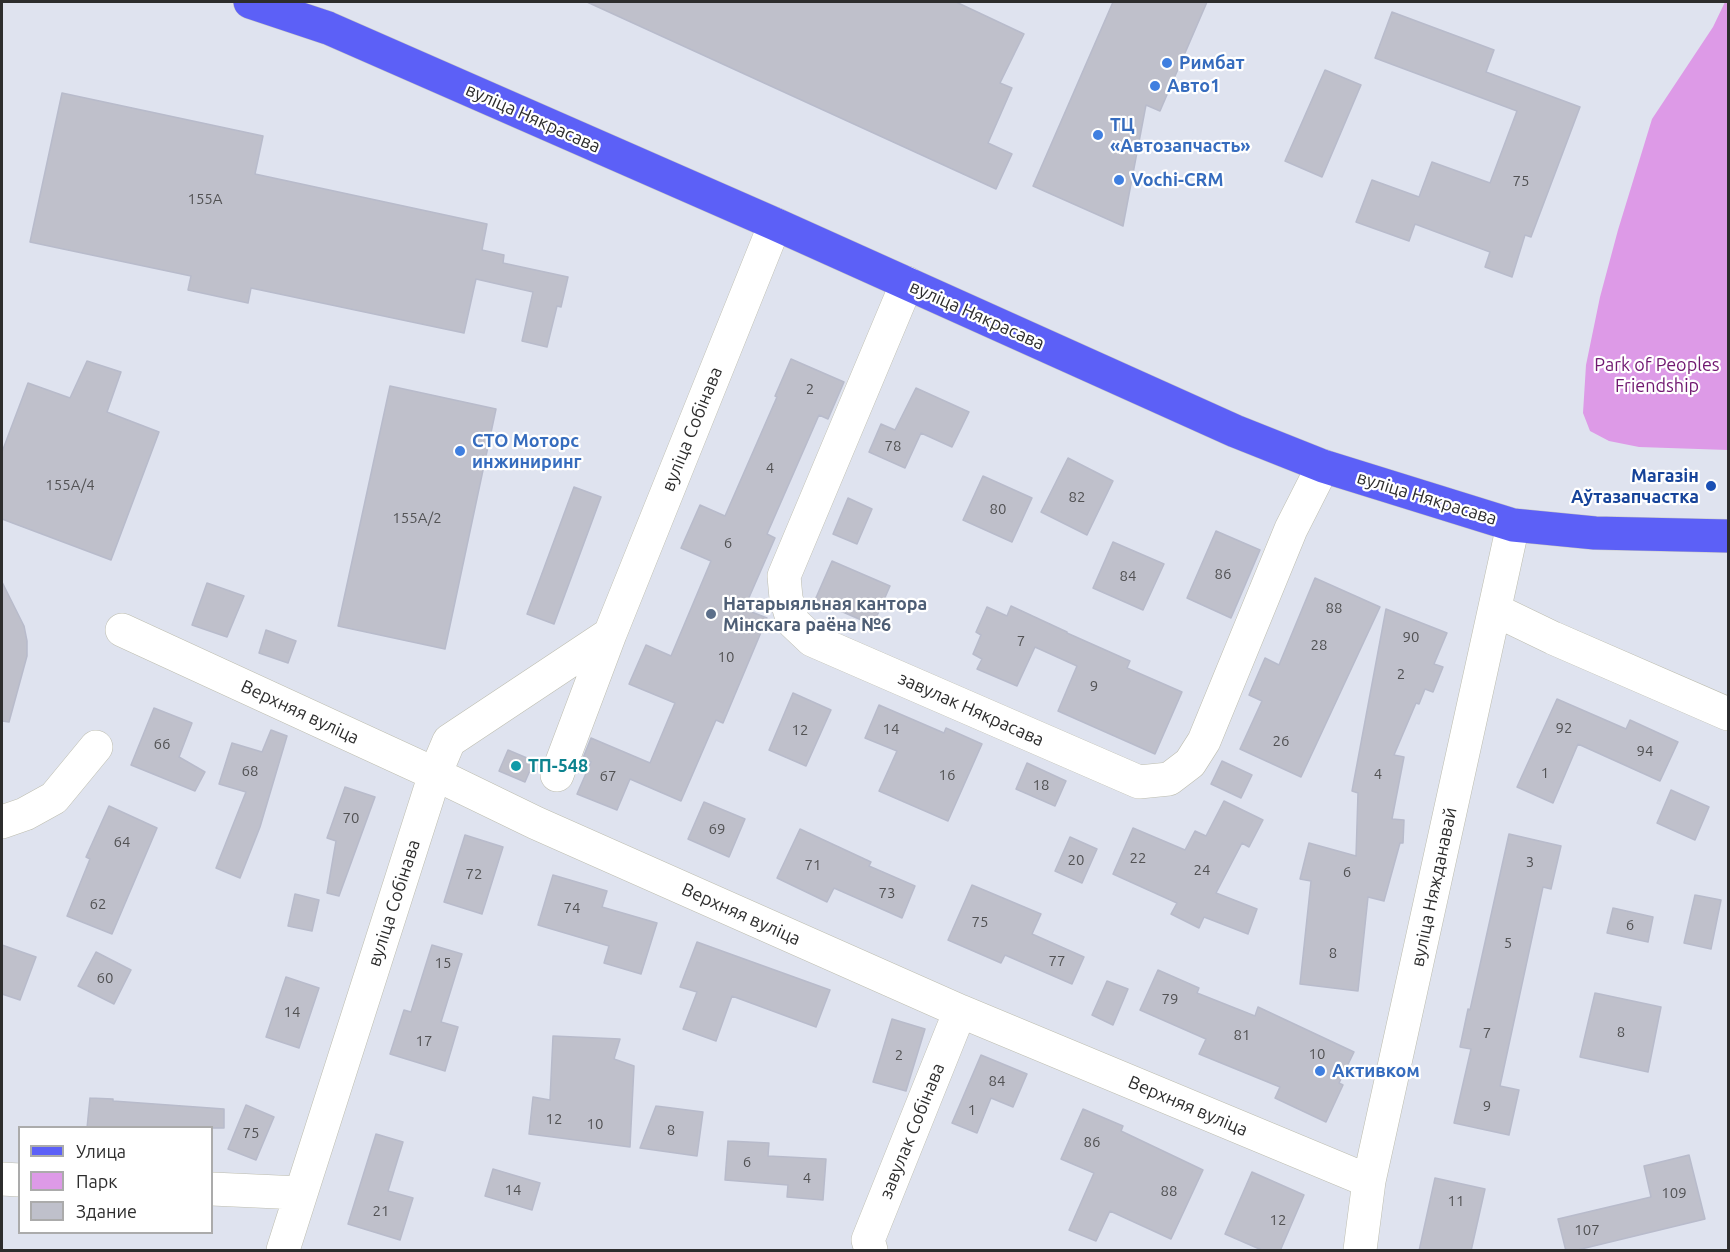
<!DOCTYPE html>
<html>
<head>
<meta charset="utf-8">
<style>
  body { margin:0 }
  #map { position:relative; width:1730px; height:1252px; overflow:hidden; background:#dfe3ef; font-family:Ubuntu,sans-serif }
  canvas { display:block }
  .frame { position:absolute; inset:0; border:3px solid #2d2d2d; pointer-events:none }
  .legend { position:absolute; left:18px; top:1126px; width:195px; height:108px; box-sizing:border-box; background:#fff; border:2px solid #ababab; margin:0; padding:8px 10px; list-style:none; font-size:18px; color:#2d2d2d }
  .legend li { display:flex; align-items:center; gap:12px; height:30px }
  .legend b { width:30px; border:2px solid #ababab }
</style>
</head>
<body>
<div id="map">
<canvas width="1730" height="1252"></canvas>
<div class="frame"></div>
<ul class="legend">
<li><b style="height:8px;background:#5c60f7"></b>Улица</li>
<li><b style="height:16px;background:#dd9ae7"></b>Парк</li>
<li><b style="height:16px;background:#bfc0cb"></b>Здание</li>
</ul>
</div>
<script>
const ctx = document.querySelector('canvas').getContext('2d');
ctx.lineJoin = 'round';
function fill(path, color) { ctx.fillStyle = color; ctx.fill(path, 'evenodd'); }
const shape = rows => new Path2D(rows.map(r => 'M' + r).join(''));
function trace(path, color, width, dash) { ctx.strokeStyle = color; ctx.lineWidth = width; ctx.lineCap = dash ? 'butt' : 'round'; ctx.setLineDash(dash || []); ctx.stroke(path); }
function write(font, color, halo, rows, align = 'center') {
  ctx.font = font + ' Ubuntu,sans-serif'; ctx.lineWidth = 4.5; ctx.setLineDash([]); ctx.textBaseline = 'middle'; ctx.strokeStyle = halo; ctx.fillStyle = color; for (const [text, x, y, turn = 0] of rows) {
    ctx.save(); ctx.translate(x, y); ctx.rotate((+turn || 0) * Math.PI / 180); ctx.textAlign = isNaN(turn) ? turn : align; if (halo) ctx.strokeText(text, 0, 0); ctx.fillText(text, 0, 0); ctx.restore();
  }
}
fill(shape([
  [1725,2,1728,2,1728,450,1639,447,1609,441,1590,431,1583,413,1586,365,1600,297,1618,230,1652,119,1713,27]
]), '#dd9ae7');
const building = shape([
  [587,2,956,2,1024,34,1000,83,1012,88,988,143,1012,154,996,189,587,2],
  [1113,2,1207,2,1160,111,1146,105,1123,226,1033,186,1113,2],
  [1392,12,1494,50,1486,72,1580,107,1531,237,1525,235,1512,277,1485,267,1490,252,1415,224,1409,241,1356,222,1372,180,1419,197,1432,162,1490,183,1517,111,1375,58,1392,12],
  [1325,70,1361,85,1322,177,1285,161,1325,70],
  [62,93,263,136,255,174,487,224,482,250,504,255,503,263,568,277,561,307,557,306,547,347,522,341,533,292,476,279,464,333,251,288,248,303,188,290,191,276,30,242,62,93],
  [791,359,844,382,828,419,819,415,767,534,775,538,744,609,767,618,723,723,716,720,681,801,630,779,617,810,577,794,591,762,583,758,591,738,650,763,675,703,629,684,646,645,671,656,711,561,681,548,700,505,725,516,777,397,775,396,791,359],
  [87,361,121,372,107,412,159,432,111,560,2,519,2,452,28,383,70,398,87,361],
  [390,386,496,409,445,649,338,626,390,386],
  [916,388,969,412,952,447,921,433,905,468,869,452,881,424,895,430,916,388],
  [1068,458,1113,481,1087,535,1041,512,1068,458],
  [983,476,1032,498,1012,542,963,520,983,476],
  [574,487,601,497,554,624,527,614,574,487],
  [848,498,872,509,857,544,833,534,848,498],
  [1216,531,1260,550,1231,618,1187,598,1216,531],
  [1113,542,1164,564,1143,610,1093,588,1113,542],
  [832,561,890,586,873,625,815,600,832,561],
  [1315,578,1380,607,1301,777,1240,749,1262,701,1249,695,1265,658,1279,665,1315,578],
  [2,582,24,626,27,641,27,656,9,722,2,721,2,582],
  [207,583,244,596,227,637,192,625,207,583],
  [1011,606,1067,632,1067,633,1130,661,1127,668,1182,692,1155,754,1058,711,1077,666,1035,647,1017,686,977,669,982,659,973,654,981,635,976,632,987,607,1007,616,1011,606],
  [1386,609,1447,633,1434,664,1443,667,1433,692,1425,689,1419,704,1416,703,1394,755,1404,757,1392,819,1404,820,1403,843,1400,843,1384,901,1368,897,1358,991,1300,984,1311,881,1300,879,1309,843,1356,856,1358,793,1352,791,1386,609],
  [266,630,296,641,288,663,259,653,266,630],
  [793,693,831,710,806,766,769,750,793,693],
  [1557,699,1626,729,1630,720,1678,742,1660,781,1578,744,1553,803,1517,787,1557,699],
  [879,705,944,733,946,728,982,744,948,821,879,791,897,751,865,738,879,705],
  [154,708,192,723,179,757,205,772,195,791,131,765,154,708],
  [271,730,287,736,260,827,240,878,216,868,246,792,219,784,232,743,262,752,271,730],
  [508,750,534,761,525,782,499,771,508,750],
  [1222,761,1252,775,1241,798,1211,784,1222,761],
  [1027,763,1066,781,1055,806,1016,789,1027,763],
  [345,787,375,797,339,896,327,893,336,841,327,838,345,787],
  [1671,790,1709,807,1695,840,1657,823,1671,790],
  [1224,801,1263,820,1249,847,1242,843,1216,893,1257,909,1248,934,1204,917,1199,928,1171,914,1177,903,1113,874,1133,828,1185,850,1195,831,1206,836,1224,801],
  [704,802,745,819,729,857,688,839,704,802],
  [109,806,157,828,112,934,67,916,90,859,86,857,109,806],
  [800,829,871,862,869,866,915,886,902,918,834,888,827,902,777,878,800,829],
  [1509,834,1561,846,1551,889,1543,887,1500,1086,1519,1090,1509,1135,1454,1123,1471,1049,1460,1047,1468,1009,1470,1010,1509,834],
  [465,835,503,847,482,914,444,902,465,835],
  [1070,837,1097,849,1082,883,1055,871,1070,837],
  [553,875,607,891,602,907,657,923,641,974,604,963,609,946,538,925,553,875],
  [972,885,1041,914,1032,934,1084,957,1072,984,1005,955,1001,963,948,940,972,885],
  [295,894,319,900,312,931,288,926,295,894],
  [1695,895,1721,900,1711,949,1684,943,1695,895],
  [1613,908,1653,917,1648,942,1607,933,1613,908],
  [697,942,830,990,816,1027,732,996,716,1041,683,1029,697,992,680,987,697,942],
  [2,945,36,957,20,1000,2,994,2,945],
  [432,945,462,954,441,1022,458,1027,445,1071,390,1054,404,1010,411,1012,432,945],
  [96,952,131,970,114,1004,78,986,96,952],
  [1158,970,1199,988,1197,993,1255,1016,1258,1007,1354,1052,1339,1083,1343,1085,1326,1122,1275,1098,1280,1087,1199,1054,1206,1039,1140,1010,1158,970],
  [286,977,319,988,299,1048,266,1037,286,977],
  [1107,981,1128,989,1113,1025,1092,1015,1107,981],
  [1595,993,1661,1007,1648,1072,1580,1057,1595,993],
  [892,1019,925,1029,906,1091,873,1082,892,1019],
  [553,1036,620,1039,614,1059,634,1066,630,1147,529,1134,533,1097,550,1100,553,1036],
  [981,1055,1027,1074,1013,1107,991,1098,977,1133,952,1123,981,1055],
  [90,1098,113,1099,113,1101,224,1109,224,1128,87,1128,90,1098],
  [246,1105,274,1117,256,1160,228,1149,246,1105],
  [656,1106,703,1112,697,1156,640,1148,656,1106],
  [1083,1109,1123,1126,1121,1131,1203,1170,1171,1239,1110,1211,1096,1241,1069,1230,1094,1173,1061,1159,1083,1109],
  [376,1134,403,1142,388,1191,413,1198,400,1240,348,1224,376,1134],
  [728,1141,769,1143,768,1156,826,1159,823,1200,787,1197,788,1185,725,1180,728,1141],
  [1689,1155,1705,1219,1573,1251,1566,1251,1558,1219,1651,1197,1644,1166,1689,1155],
  [493,1169,540,1183,532,1210,485,1196,493,1169],
  [1252,1172,1304,1195,1280,1251,1264,1251,1225,1234,1252,1172],
  [1435,1178,1485,1189,1471,1251,1419,1251,1435,1178]
]);
fill(building, '#bfc0cb');
trace(building, '#b8bbcb', 1.5);
const minor = shape([
  [907,283,784,576,786,598,793,622,812,640,1139,782,1169,779,1190,763,1204,741,1291,529,1323,466],
  [1495,610,1553,638,1728,714],
  [122,630,435,774,536,823,960,1011,1369,1181],
  [557,775,610,634,775,224],
  [2,822,25,814,54,798,96,747],
  [2,1179,20,1180],
  [212,1189,300,1193],
  [283,1250,435,774,449,741,610,634],
  [871,1250,868,1240,960,1011],
  [1360,1250,1369,1181,1513,525]
]);
const major = shape([
  [250,2,328,28,775,224,1235,431,1323,466,1513,525,1595,533,1728,536]
]);
trace(minor, '#bdbdaf', 34);
trace(major, '#c4c4c4', 34);
trace(minor, '#fff', 33);
trace(major, '#5c60f7', 33);
for (const [x, y, r, color] of [
  [1167,63,6,"#3f7fe0"],
  [1155,86,6,"#3f7fe0"],
  [1098,135,6,"#3f7fe0"],
  [1119,180,6,"#3f7fe0"],
  [460,451,6,"#3f7fe0"],
  [1711,486,6,"#1a4fb4"],
  [711,614,6,"#5c6f8a"],
  [516,766,6,"#0f9aa8"],
  [1320,1071,6,"#3f7fe0"]
]) { const dot = new Path2D(); dot.arc(x, y, r, 0, 2 * Math.PI); ctx.fillStyle = color; ctx.fill(dot); trace(dot, '#fff', 2); }
write('15px', '#525254', null, [
  ["75",1521,181],
  ["155А",205,199],
  ["2",810,389],
  ["78",893,446],
  ["4",770,468],
  ["155А/4",70,485],
  ["82",1077,497],
  ["80",998,509],
  ["155А/2",417,518],
  ["6",728,543],
  ["86",1223,574],
  ["84",1128,576],
  ["88",1334,608],
  ["90",1411,637],
  ["7",1021,641],
  ["28",1319,645],
  ["10",726,657],
  ["2",1401,674],
  ["9",1094,686],
  ["92",1564,728],
  ["14",891,729],
  ["12",800,730],
  ["26",1281,741],
  ["66",162,744],
  ["94",1645,751],
  ["68",250,771],
  ["1",1545,773],
  ["4",1378,774],
  ["16",947,775],
  ["67",608,776],
  ["18",1041,785],
  ["70",351,818],
  ["69",717,829],
  ["64",122,842],
  ["22",1138,858],
  ["20",1076,860],
  ["3",1530,862],
  ["71",813,865],
  ["24",1202,870],
  ["6",1347,872],
  ["72",474,874],
  ["73",887,893],
  ["62",98,904],
  ["74",572,908],
  ["75",980,922],
  ["6",1630,925],
  ["5",1508,943],
  ["8",1333,953],
  ["77",1057,961],
  ["15",443,963],
  ["60",105,978],
  ["79",1170,999],
  ["14",292,1012],
  ["8",1621,1032],
  ["7",1487,1033],
  ["81",1242,1035],
  ["17",424,1041],
  ["10",1317,1054],
  ["2",899,1055],
  ["84",997,1081],
  ["9",1487,1106],
  ["1",972,1110],
  ["12",554,1119],
  ["10",595,1124],
  ["8",671,1130],
  ["75",251,1133],
  ["86",1092,1142],
  ["6",747,1162],
  ["4",807,1178],
  ["14",513,1190],
  ["88",1169,1191],
  ["109",1674,1193],
  ["11",1456,1201],
  ["21",381,1211],
  ["12",1278,1220],
  ["107",1587,1230]
]);
write('bold 18px', '#366cbe', '#fff', [
  ["Римбат",1179,63],
  ["Авто1",1167,86],
  ["ТЦ",1110,125],
  ["«Автозапчасть»",1110,146],
  ["Vochi-CRM",1131,180],
  ["СТО Моторс",472,441],
  ["инжиниринг",472,462],
  ["Активком",1332,1071]
], 'left');
write('18px', '#2d2d2d', '#fff', [
  ["вуліца Някрасава",533,118,24],
  ["вуліца Някрасава",977,315,24],
  ["вуліца Собінава",692,429,-68],
  ["вуліца Някрасава",1427,498,17],
  ["завулак Някрасава",971,709,24],
  ["Верхняя вуліца",300,712,25],
  ["вуліца Няжданавай",1434,887,-78],
  ["вуліца Собінава",394,903,-72],
  ["Верхняя вуліца",741,914,24],
  ["Верхняя вуліца",1188,1106,23],
  ["завулак Собінава",912,1131,-68]
]);
write('18px', '#701870', '#fff', [
  ["Park of Peoples",1657,365],
  ["Friendship",1657,386]
]);
write('bold 18px', '#164399', '#fff', [
  ["Магазін",1699,476],
  ["Аўтазапчастка",1699,497]
], 'right');
write('bold 18px', '#4e5e75', '#fff', [
  ["Натарыяльная кантора",723,604],
  ["Мінскага раёна №6",723,625]
], 'left');
write('bold 18px', '#0d838f', '#fff', [
  ["ТП-548",528,766]
], 'left');
</script>
</body>
</html>
